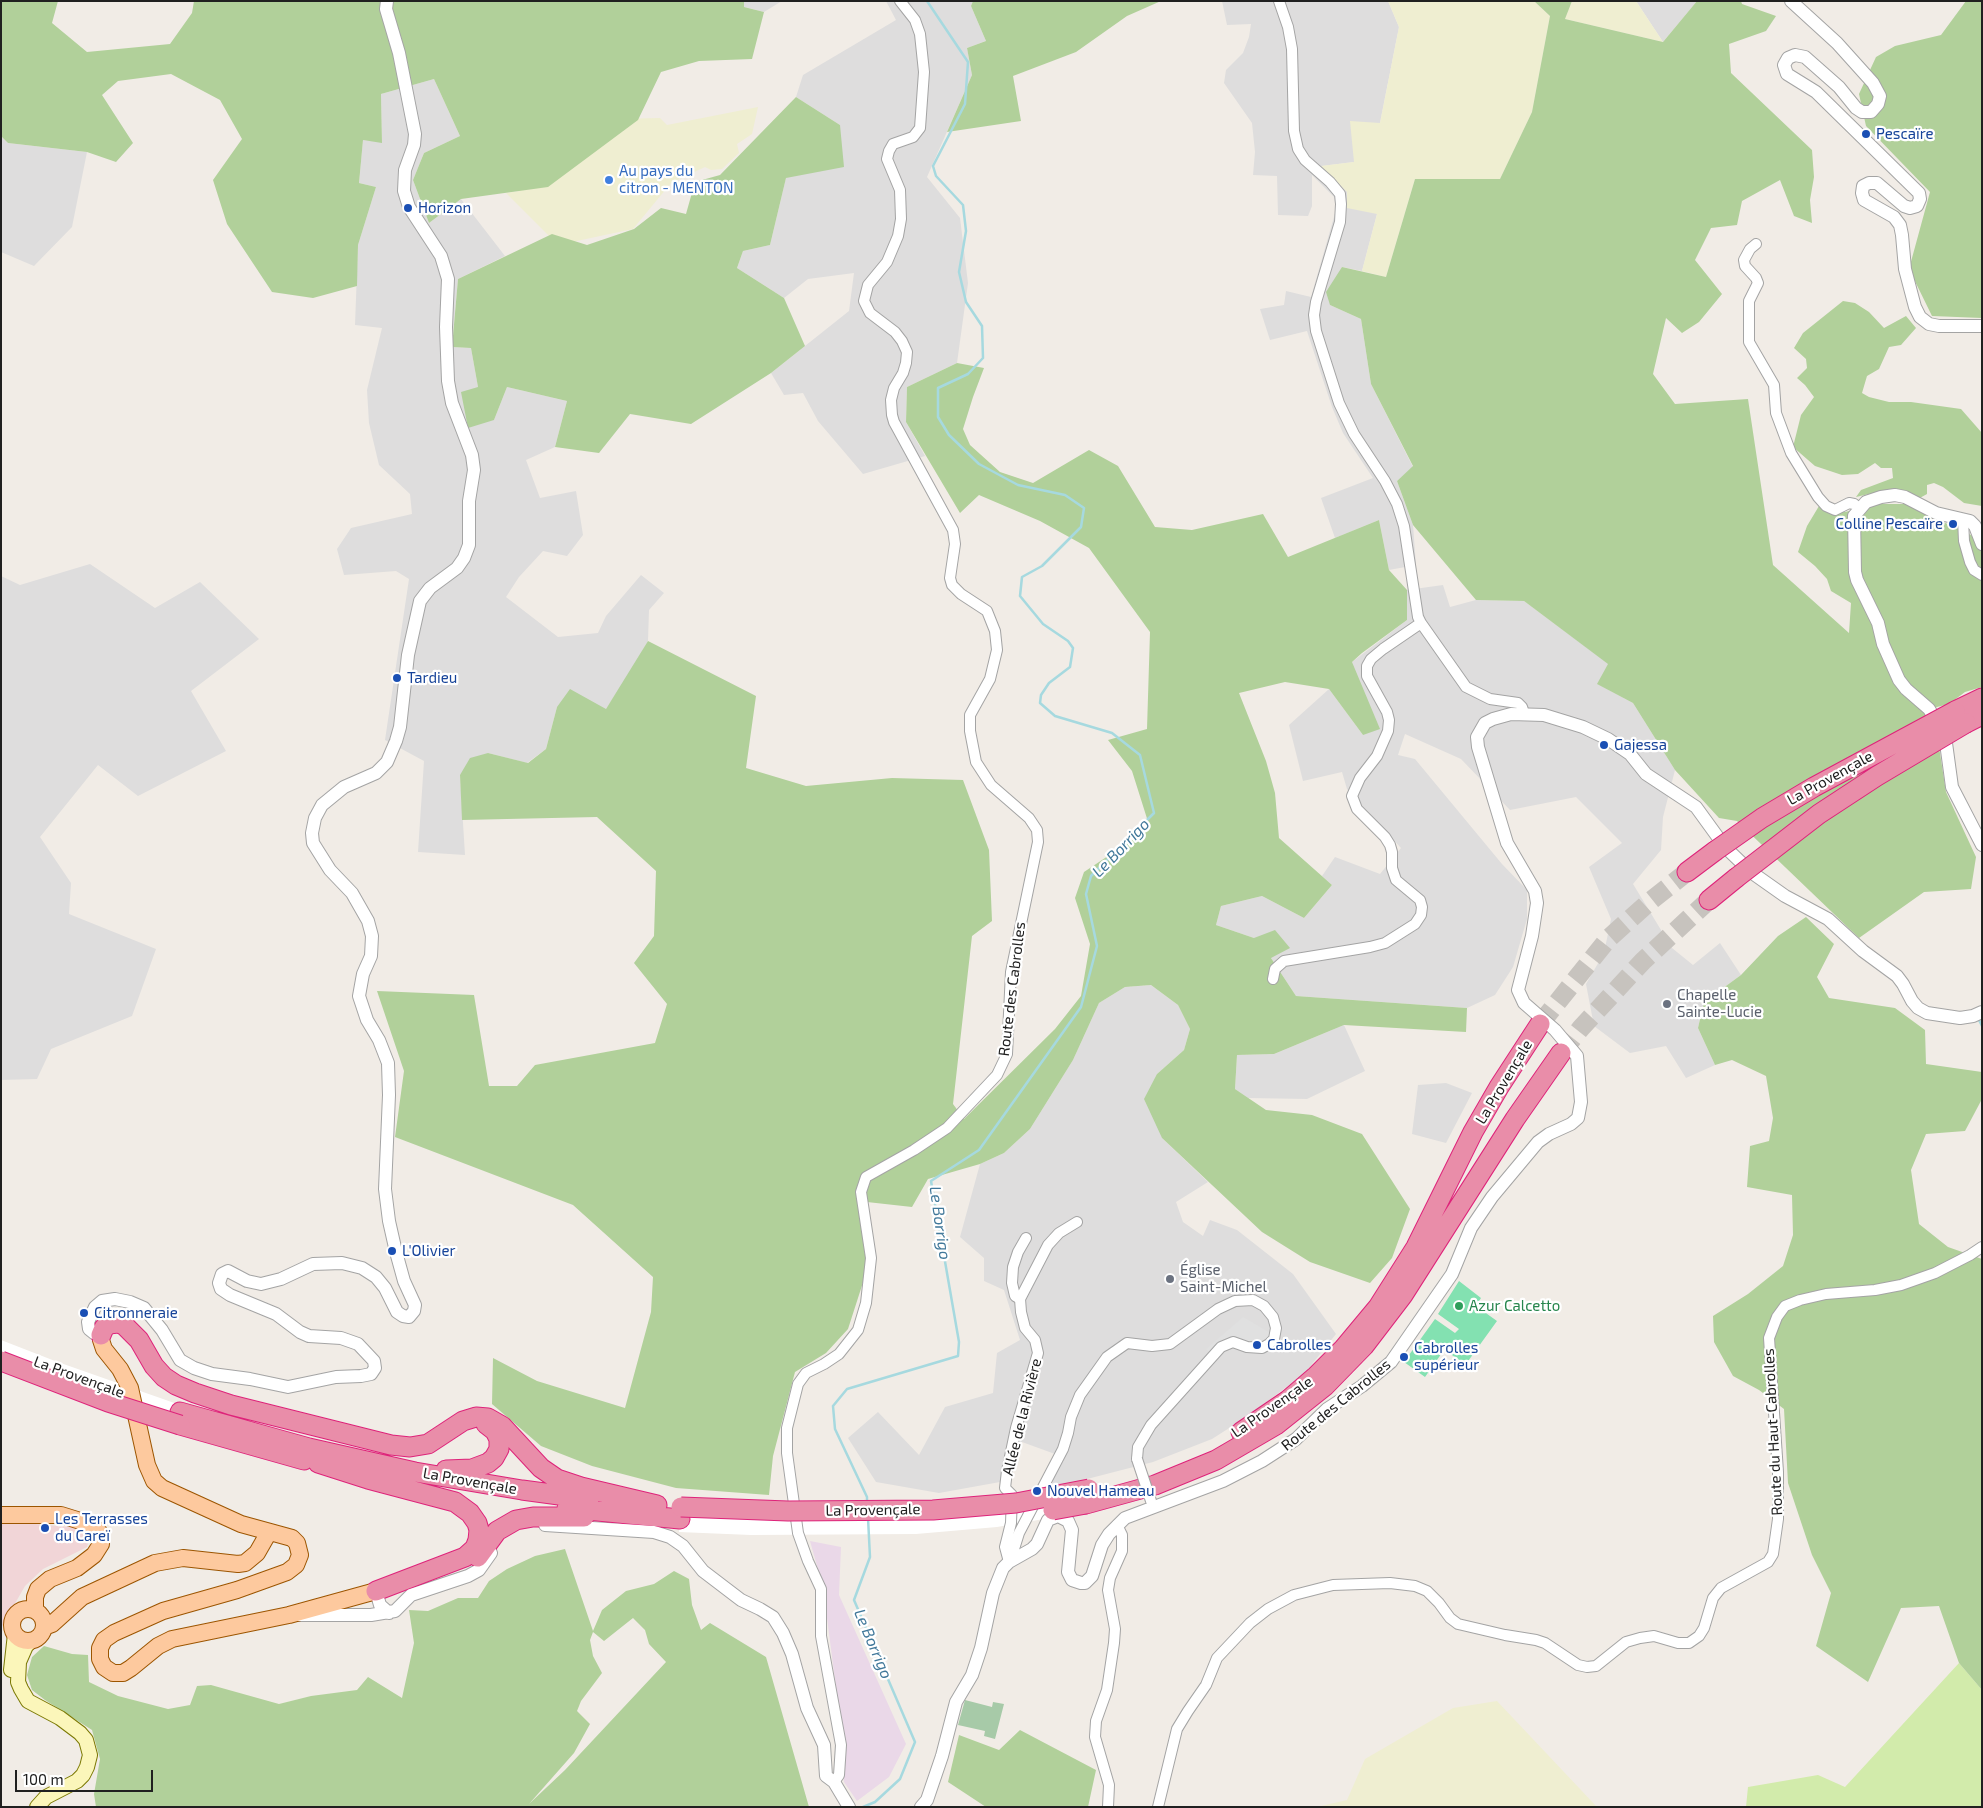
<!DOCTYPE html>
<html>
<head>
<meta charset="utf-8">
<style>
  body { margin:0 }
  #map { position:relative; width:1983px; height:1808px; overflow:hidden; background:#f1ece6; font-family:"Exo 2",sans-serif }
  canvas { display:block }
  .frame { position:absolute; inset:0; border:2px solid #202020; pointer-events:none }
  .scale { position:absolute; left:15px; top:1770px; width:138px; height:22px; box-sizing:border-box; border:2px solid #202020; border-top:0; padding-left:6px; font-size:15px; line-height:18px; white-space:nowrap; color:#202020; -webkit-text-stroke:4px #fff; paint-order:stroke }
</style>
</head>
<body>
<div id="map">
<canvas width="1983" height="1808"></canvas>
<div class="frame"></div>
<div class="scale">100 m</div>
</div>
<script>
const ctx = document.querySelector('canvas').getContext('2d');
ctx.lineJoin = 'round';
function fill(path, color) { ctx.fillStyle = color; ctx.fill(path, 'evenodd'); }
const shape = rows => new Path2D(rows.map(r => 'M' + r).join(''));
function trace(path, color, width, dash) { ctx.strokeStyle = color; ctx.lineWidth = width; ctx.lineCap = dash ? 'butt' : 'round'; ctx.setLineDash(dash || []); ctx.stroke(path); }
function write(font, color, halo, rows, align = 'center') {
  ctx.font = font + ' "Exo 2",sans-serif'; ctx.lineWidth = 4.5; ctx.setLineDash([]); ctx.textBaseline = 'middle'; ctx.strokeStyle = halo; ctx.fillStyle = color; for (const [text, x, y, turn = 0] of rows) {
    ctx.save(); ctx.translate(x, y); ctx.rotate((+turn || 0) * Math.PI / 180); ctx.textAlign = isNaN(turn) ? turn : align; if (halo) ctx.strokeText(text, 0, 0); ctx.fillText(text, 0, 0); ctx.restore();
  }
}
fill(shape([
  [744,1,782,1,764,12,744,7],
  [886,1,973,1,971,6,986,41,967,48,972,75,927,177,960,218,968,283,957,363,907,387,906,422,925,456,863,474,818,421,803,393,784,395,771,373,849,311,854,273,808,279,784,298,737,268,743,251,770,245,786,178,840,125,796,97,803,75,896,20],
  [1222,1,1388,1,1399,27,1380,123,1354,162,1322,166,1377,214,1362,271,1342,267,1330,305,1361,319,1371,384,1413,467,1397,481,1413,525,1416,565,1389,570,1379,520,1335,538,1321,498,1373,478,1343,433,1332,407,1307,331,1270,340,1260,309,1284,305,1286,291,1311,297,1336,210,1334,197,1312,175,1312,206,1308,216,1278,215,1277,176,1253,175,1255,152,1252,123,1224,83,1226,70,1243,53,1249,37,1251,24,1227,25],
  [1636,1,1697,1,1663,42],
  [434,79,460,136,424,153,413,180,429,223,461,199,505,256,458,279,452,347,471,348,478,387,494,420,507,387,567,401,555,447,526,460,540,498,576,491,583,535,567,556,543,551,519,577,506,597,558,637,598,633,606,616,641,575,664,593,649,610,648,641,630,674,606,709,557,707,546,749,527,763,488,753,460,775,465,855,418,852,424,761,385,740,409,579,396,571,344,575,337,549,351,528,412,514,410,494,379,465,369,423,367,390,382,328,355,325,358,245,376,187,359,183,363,140,382,142,381,94],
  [1,136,8,143,87,152,72,227,34,266,1,252],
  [90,564,155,608,200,582,259,639,191,691,226,751,138,796,98,765,40,837,71,883,69,914,156,949,132,1016,51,1049,37,1079,1,1080,1,576,20,585],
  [1443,585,1450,607,1476,600,1524,601,1609,664,1598,684,1633,703,1675,770,1663,817,1661,850,1633,884,1672,948,1693,965,1720,943,1741,975,1704,1002,1698,1028,1715,1065,1686,1078,1666,1046,1630,1053,1594,1026,1586,984,1604,953,1611,919,1589,867,1622,843,1576,797,1510,810,1461,759,1405,734,1398,755,1415,759,1502,864,1527,890,1527,919,1513,967,1495,995,1467,1008,1296,996,1271,958,1254,938,1216,925,1221,906,1262,896,1304,918,1332,885,1322,876,1335,857,1380,874,1401,848,1347,789,1342,772,1303,781,1289,725,1329,689,1363,735,1352,662,1407,620,1407,590],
  [1151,985,1178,1005,1190,1029,1184,1050,1157,1074,1162,1138,1208,1182,1176,1202,1183,1222,1203,1236,1210,1220,1237,1230,1293,1274,1336,1334,1305,1373,1248,1416,1212,1439,1153,1462,1052,1488,1055,1454,1022,1442,1000,1482,939,1493,876,1482,848,1438,878,1412,919,1455,945,1407,993,1393,997,1353,1020,1340,1004,1290,984,1281,984,1258,960,1237,980,1164,1004,1153,1030,1129,1073,1060,1099,1003,1125,987],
  [1344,1025,1365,1071,1307,1099,1248,1098,1235,1089,1237,1055,1274,1054],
  [1446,1083,1472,1093,1446,1143,1412,1134,1418,1085]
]), '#dedddd');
fill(shape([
  [1,1521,81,1528,90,1536,87,1547,43,1569,25,1586,1,1628]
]), '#f1d5d7');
fill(shape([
  [810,1541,841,1547,839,1595,906,1744,889,1777,857,1801,844,1782,835,1680,823,1587]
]), '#ead8e8');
fill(shape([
  [1388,1,1534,1,1550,16,1532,112,1500,179,1415,179,1386,277,1362,271,1377,214,1347,208,1347,192,1321,166,1354,162,1350,121,1380,123,1399,27],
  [1572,1,1636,1,1663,42,1565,19],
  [758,107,752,134,737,144,739,153,722,169,711,170,705,167,671,183,633,229,558,245,506,193,519,191,534,137,570,120,660,118,667,125],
  [1497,1701,1597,1807,1317,1807,1347,1800,1365,1759,1453,1708]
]), '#efeed1');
fill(shape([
  [1959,1663,1982,1690,1982,1807,1746,1807,1748,1787,1818,1775,1845,1787]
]), '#d2ebab');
fill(shape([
  [1,1,58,1,52,23,87,52,170,44,192,13,194,1,744,1,744,7,764,12,752,59,699,61,661,72,638,120,548,187,461,199,429,223,413,180,424,153,460,136,434,79,381,94,382,143,363,140,359,183,376,187,358,245,357,286,313,298,272,292,227,224,213,180,242,139,220,100,171,74,118,81,102,95,133,143,116,162,87,152,8,143,1,136],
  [973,1,1161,1,1127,16,1076,52,1013,76,1021,121,947,132,972,75,967,48,986,41,971,6],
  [1534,1,1572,1,1565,19,1663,42,1697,1,1741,1,1742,4,1776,16,1766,31,1729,44,1731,73,1812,150,1814,177,1810,200,1812,223,1794,216,1780,180,1742,201,1737,225,1711,228,1695,260,1722,294,1699,322,1682,333,1666,318,1653,374,1675,404,1748,399,1773,565,1849,633,1851,603,1831,591,1827,579,1815,566,1798,552,1807,526,1819,506,1845,512,1878,504,1905,504,1971,535,1982,551,1982,687,1965,692,1949,704,1933,708,1946,792,1976,857,1971,889,1924,892,1859,938,1737,821,1719,818,1675,770,1633,703,1597,684,1608,664,1524,601,1476,600,1413,525,1397,481,1413,466,1371,384,1361,319,1330,305,1326,292,1342,267,1386,277,1415,179,1500,179,1532,112,1550,16],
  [1966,1,1982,1,1982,318,1932,316,1909,269,1930,192,1866,126,1859,94,1876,57,1895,46,1941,35],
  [796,97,840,125,844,167,786,178,770,245,743,251,737,268,784,298,805,346,771,373,691,424,630,414,599,453,555,447,567,401,507,387,494,420,468,428,461,392,478,387,471,348,452,347,458,279,552,234,587,245,634,229,661,208,686,214,695,182,720,175],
  [1843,301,1855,303,1869,312,1884,328,1906,316,1916,328,1901,345,1889,347,1879,369,1867,376,1862,393,1869,397,1889,402,1911,402,1961,409,1982,433,1982,506,1964,503,1943,487,1934,483,1927,485,1927,494,1918,499,1908,494,1890,489,1856,497,1861,490,1893,478,1892,468,1881,468,1875,463,1858,474,1842,475,1815,466,1793,447,1801,415,1814,397,1805,385,1797,378,1807,368,1806,359,1794,348,1803,333],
  [957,363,984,368,973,397,963,429,970,445,1000,472,1033,483,1089,450,1118,466,1155,527,1192,530,1263,514,1288,557,1379,520,1389,570,1407,590,1407,620,1362,653,1352,662,1380,729,1363,735,1329,689,1285,682,1239,693,1266,761,1275,793,1279,838,1332,885,1304,918,1262,896,1221,906,1216,925,1254,938,1275,930,1290,948,1271,958,1296,996,1467,1008,1466,1032,1344,1025,1274,1054,1237,1055,1235,1089,1266,1110,1312,1115,1362,1134,1410,1209,1392,1258,1370,1283,1310,1262,1262,1232,1162,1138,1144,1099,1157,1074,1184,1050,1190,1029,1178,1005,1151,985,1125,987,1099,1003,1073,1060,1030,1129,1004,1153,980,1164,928,1179,912,1207,858,1201,867,1270,848,1329,826,1353,795,1372,773,1456,769,1495,676,1488,592,1466,541,1446,492,1404,493,1358,537,1381,625,1408,651,1312,653,1277,573,1205,395,1137,404,1071,377,991,474,995,489,1086,517,1086,535,1065,655,1043,667,1004,634,963,654,936,656,871,597,817,462,820,460,775,470,758,488,753,528,763,546,749,557,707,570,689,606,709,648,641,756,696,746,768,806,786,892,778,963,780,989,850,992,921,972,936,953,1104,964,1119,1055,1029,1081,996,1090,944,1075,898,1084,872,1150,828,1132,771,1108,740,1147,729,1150,632,1089,548,1040,521,979,495,960,513,906,422,907,387],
  [1806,917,1834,944,1817,977,1829,998,1895,1008,1925,1030,1926,1064,1982,1072,1982,1099,1965,1131,1926,1134,1911,1170,1919,1224,1948,1247,1982,1259,1982,1690,1959,1663,1939,1606,1901,1608,1868,1682,1816,1646,1831,1593,1812,1555,1788,1483,1784,1409,1759,1390,1733,1376,1714,1342,1713,1316,1748,1294,1783,1266,1793,1235,1792,1195,1747,1187,1750,1146,1769,1141,1773,1118,1766,1076,1732,1060,1715,1065,1698,1028,1704,1002,1741,975,1778,936],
  [565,1549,593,1631,602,1610,626,1591,654,1584,674,1571,689,1579,692,1605,701,1630,710,1623,766,1657,809,1807,96,1807,94,1794,100,1759,92,1730,45,1700,32,1690,27,1675,32,1657,44,1646,72,1654,88,1655,89,1682,118,1696,168,1709,190,1705,197,1686,211,1685,279,1704,311,1696,357,1690,368,1677,402,1698,414,1643,409,1610,428,1611,458,1598,478,1598,489,1581,507,1569,535,1556],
  [633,1618,645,1630,649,1644,666,1662,565,1770,529,1804,574,1753,590,1724,577,1711,581,1701,602,1673,593,1656,590,1640,593,1632,604,1641],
  [1020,1730,1096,1770,1088,1807,986,1807,948,1782,959,1735,999,1750]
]), '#b1d09a');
fill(shape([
  [965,1700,992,1707,993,1702,1004,1704,995,1739,984,1736,985,1731,958,1725]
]), '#a7caa8');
fill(shape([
  [1459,1281,1481,1298,1476,1306,1497,1321,1466,1364,1444,1350,1425,1377,1404,1362,1435,1319,1455,1333,1459,1329,1438,1314]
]), '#83e1b1');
fill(shape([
  [1243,1317,1272,1334,1264,1344,1253,1346,1237,1340,1211,1354,1206,1349]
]), '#e0e0e0');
fill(shape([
  [1,1340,55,1361,180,1405,181,1433,1,1369],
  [995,1498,1085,1512,997,1527,916,1534,751,1535,679,1532,682,1500,826,1505]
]), '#fff');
trace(shape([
  [1979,1020,1982,1026],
  [867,1503,867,1497,835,1429,833,1406,847,1389,958,1356,959,1342,931,1181,979,1150,1081,1007,1097,946,1086,894,1091,876,1154,813,1140,755,1112,733,1055,716,1040,703,1041,695,1049,683,1070,667,1073,648,1068,641,1043,624,1020,596,1022,577,1042,566,1081,527,1084,508,1065,495,1018,485,979,464,949,435,938,417,938,388,968,374,983,358,982,326,966,302,959,272,966,231,963,205,936,176,933,166,965,104,968,62,927,1],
  [863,1807,875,1802,900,1779,915,1742,854,1600,870,1557,868,1518]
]), '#a6d9df', 2.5);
trace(shape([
  [1540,1024,1608,939,1648,903,1687,872],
  [1561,1053,1581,1028,1643,961,1709,900]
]), '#c7c3be', 19, [19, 9]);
const minor = shape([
  [1279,1,1288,27,1292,49,1294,131,1298,149,1305,160,1330,182,1340,194,1341,204,1340,222,1316,302,1314,315,1316,331,1339,403,1354,434,1385,481,1397,504,1404,526,1418,617,1421,623,1466,687,1490,699,1518,703,1522,707,1524,713],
  [1756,244,1750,249,1744,260,1745,266,1756,278,1758,283,1749,301,1749,342,1774,385,1776,413,1791,453,1818,497,1826,506,1835,510,1849,503,1854,504,1859,508],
  [1963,519,1964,541,1970,562,1974,570,1982,575],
  [1273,979,1275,969,1284,961,1370,947,1385,943,1415,924,1421,915,1422,907,1420,900,1396,880,1392,868,1392,852,1390,845,1385,837,1357,809,1352,796,1360,778,1377,756,1388,731,1389,720,1387,712,1367,676,1367,666,1371,659,1383,649,1421,623],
  [1020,1299,1015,1296,1012,1283,1013,1267,1018,1252,1026,1238],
  [1016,1558,1014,1549,1019,1533,1063,1449,1068,1433,1071,1417,1080,1395,1107,1357,1127,1343,1152,1346,1170,1344,1218,1309,1235,1301,1253,1300,1264,1306,1273,1317,1276,1328,1274,1339,1269,1344,1262,1348,1247,1347,1233,1342,1221,1347,1151,1425,1138,1447,1137,1459],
  [1009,1562,1005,1547,1011,1523,1012,1495,1005,1488,1007,1471,1016,1428,1038,1353,1035,1340,1025,1328,1021,1312,1020,1299,1048,1245,1059,1233,1077,1222],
  [834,1782,839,1775,841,1745,821,1636,821,1589,808,1561,798,1533,787,1453,787,1428,798,1384,806,1373,824,1364,839,1354,858,1330,866,1303,871,1258,861,1192,866,1177,914,1150,947,1128,997,1075,1007,1054,1011,972,1038,842,1037,830,1029,818,991,785,976,762,970,731,970,715,990,679,997,650,995,631,987,611,961,594,952,585,950,578,955,544,953,530,894,422,892,415,891,400,894,388,903,373,906,363,907,352,902,341,895,332,870,313,864,301,868,285,887,262,898,236,901,219,900,190,887,159,889,151,893,144,913,137,920,128,924,72,920,34,915,20,900,1],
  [1108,1807,1109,1785,1095,1737,1096,1721,1107,1690,1114,1643,1115,1629,1108,1590,1110,1578,1122,1551,1122,1535,1117,1525],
  [1158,1807,1177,1729,1188,1711,1206,1685,1217,1658,1250,1623,1268,1609,1294,1595,1333,1585,1390,1583,1415,1586,1427,1591,1439,1603,1450,1618,1458,1624,1505,1635,1536,1640,1545,1643,1578,1665,1587,1667,1596,1666,1626,1642,1640,1638,1654,1636,1678,1643,1689,1643,1699,1636,1704,1628,1713,1598,1721,1588,1768,1562,1773,1554,1778,1519,1778,1472,1769,1338,1777,1317,1785,1306,1800,1300,1826,1294,1875,1290,1901,1285,1935,1273,1970,1255,1982,1247]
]);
const tertiary = shape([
  [1791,1,1837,43,1873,83,1880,96,1878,104,1871,112,1862,112,1856,108,1839,87,1805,57,1795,55,1788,58,1784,65,1787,74,1816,92,1919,193,1920,199,1917,206,1910,208,1904,206,1877,183,1869,183,1863,186,1862,193,1864,200,1894,217,1900,225,1902,235,1905,269,1915,307,1920,317,1929,324,1939,326,1982,326],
  [1982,544,1975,526,1970,521,1936,513,1905,497,1895,495,1881,497,1866,502,1854,516,1855,572,1857,580,1878,623,1883,644,1899,680,1906,689,1929,709,1939,726,1946,743,1952,787,1982,845],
  [101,1335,94,1333,89,1329,88,1322,95,1307,102,1301,115,1299,130,1302,144,1308,162,1330,180,1360,194,1368,212,1374,250,1379,288,1387,336,1377,361,1376,371,1374,375,1368,374,1361,358,1344,341,1338,309,1336,300,1332,276,1314,230,1295,221,1289,219,1283,222,1274,228,1271,247,1281,261,1284,281,1279,313,1264,342,1263,362,1268,376,1277,385,1288,397,1312,403,1316,409,1317,414,1311,415,1305,404,1281,396,1252,389,1221,385,1189,389,1095,388,1063,379,1040,367,1020,359,996,363,974,371,956,372,936,368,921,352,893,330,870,313,843,312,833,315,818,322,805,344,787,376,773,387,762,396,741,400,727,408,655,420,601,430,588,457,568,464,558,469,545,469,501,474,470,472,455,452,403,448,381,446,327,448,279,441,256,409,207,404,191,405,170,414,145,415,134,399,53,386,9,387,1],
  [545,1525,654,1532,670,1537,683,1546,703,1571,741,1600,760,1609,773,1617,783,1633,792,1654,807,1708,824,1745,826,1776,834,1782,849,1807],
  [376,1591,380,1605,389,1613],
  [299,1615,371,1615,395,1611,411,1595,468,1576,479,1570,491,1553],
  [921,1807,927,1800,942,1756,956,1702,972,1675,981,1648,993,1593,1003,1568,1009,1562,1032,1549,1037,1544,1048,1520,1058,1516,1068,1521,1072,1530,1068,1572,1072,1580,1081,1583,1085,1583,1092,1576,1102,1545,1109,1534,1125,1518,1223,1481,1262,1461,1296,1439,1327,1409,1362,1386,1391,1362,1452,1274,1471,1228,1492,1197,1538,1142,1549,1134,1571,1124,1578,1118,1581,1102,1577,1056,1555,1030,1524,1003,1518,990,1532,936,1537,903,1535,891,1507,843,1478,747,1477,737,1485,723,1493,719,1511,714,1544,715,1583,727,1608,739,1630,754,1646,774,1696,807,1725,847,1751,872,1785,896,1828,919,1863,951,1897,976,1903,984,1912,1001,1918,1008,1927,1013,1960,1018,1973,1016,1982,1012]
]);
const secondary = shape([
  [32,1640,26,1646,19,1662,18,1682,21,1689,28,1701,60,1718,80,1733,86,1740,90,1755,87,1767,83,1775,77,1781,46,1797,37,1807],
  [11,1670,15,1634]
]);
const primary = shape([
  [101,1335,101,1340,104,1349,120,1369,130,1388,147,1465,154,1481,162,1488,241,1524,292,1538,297,1543,300,1555,296,1565,287,1572,237,1590,163,1611,114,1633,104,1640,100,1648,100,1659,104,1667,113,1673,123,1673,131,1668,158,1646,172,1639,289,1615,376,1591],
  [1,1515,61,1515,90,1524,99,1532,101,1536,101,1544,94,1555,77,1568,50,1579,38,1589,35,1597,35,1610],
  '12 1625a16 16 0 1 1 32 0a16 16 0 1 1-32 0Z',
  [44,1627,52,1624,82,1597,155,1563,183,1558,238,1564,245,1563,257,1553,269,1532]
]);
const motorway = shape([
  [1955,711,1982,698],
  [1966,723,1982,715],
  [1687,872,1715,851],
  [1709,900,1736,878],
  [101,1335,104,1328,109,1324,118,1323,124,1325,139,1340,154,1366,164,1377,176,1385,195,1393,231,1405,391,1445,410,1447,428,1444,463,1421,476,1417,488,1418,502,1426,541,1468,557,1479,581,1487,657,1505],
  [180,1412,309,1448,415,1472,522,1490,589,1499],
  [180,1425,304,1460],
  [1241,1432,1288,1400,1316,1376,1343,1349,1378,1307,1416,1247,1473,1132,1499,1087,1540,1024],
  [318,1463,368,1479,455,1502,470,1513,477,1523,479,1530,478,1540,475,1548,465,1557,376,1591],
  [446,1470,472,1469,488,1463,494,1458,499,1449,499,1439,495,1431,486,1424],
  [1086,1504,1155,1485,1216,1460,1276,1425,1325,1386,1364,1346,1403,1295,1515,1119,1561,1053],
  [567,1508,680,1519],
  [478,1557,497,1531,516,1520,533,1517,584,1517]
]);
trace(minor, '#a4a4a4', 12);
trace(tertiary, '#a4a4a4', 14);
trace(secondary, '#7b7903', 16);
trace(primary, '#9c5500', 18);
trace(motorway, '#de237a', 21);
trace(minor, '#fff', 10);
trace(tertiary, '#fff', 12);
trace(secondary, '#fbf6ba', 14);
trace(primary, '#fdc99e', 16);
trace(motorway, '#e98da9', 19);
const minorBridge = shape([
  [1137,1459,1151,1501]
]);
const motorwayBridge = shape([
  [1715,851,1762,818,1814,787,1955,711],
  [1736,878,1819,814,1877,776,1966,723],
  [1,1361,108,1402,180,1425],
  [681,1507,788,1511,933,1510,1016,1503,1089,1489],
  [1053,1510,1086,1504]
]);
trace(minorBridge, '#a4a4a4', 12, []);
trace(motorwayBridge, '#de237a', 21, []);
trace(minorBridge, '#fff', 10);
trace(motorwayBridge, '#e98da9', 19);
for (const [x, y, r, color] of [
  [1866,134,5,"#1a4fb4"],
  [609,180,5,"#3f7fe0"],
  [408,208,5,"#1a4fb4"],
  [1953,524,5,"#1a4fb4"],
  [397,678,5,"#1a4fb4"],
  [1604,745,5,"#1a4fb4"],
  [1667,1004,5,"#6b7280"],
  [392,1251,5,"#1a4fb4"],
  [1170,1279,5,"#6b7280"],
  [1459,1306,5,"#2e9e5b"],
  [84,1313,5,"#1a4fb4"],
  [1257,1345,5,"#1a4fb4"],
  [1404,1357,5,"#1a4fb4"],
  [1037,1491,5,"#1a4fb4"],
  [45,1528,5,"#1a4fb4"]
]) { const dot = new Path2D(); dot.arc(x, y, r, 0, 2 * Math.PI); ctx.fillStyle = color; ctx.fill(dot); trace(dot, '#fff', 2); }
write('15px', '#164399', '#fff', [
  ["Pescaïre",1876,134],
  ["Horizon",418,208],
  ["Colline Pescaïre",1943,524,"right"],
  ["Tardieu",407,678],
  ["Gajessa",1614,745],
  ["L'Olivier",402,1251],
  ["Citronneraie",94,1313],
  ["Cabrolles",1267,1345],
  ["Cabrolles",1414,1348],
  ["supérieur",1414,1365],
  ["Nouvel Hameau",1047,1491],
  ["Les Terrasses",55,1519],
  ["du Careï",55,1536]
], 'left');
write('15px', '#366cbe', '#fff', [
  ["Au pays du",619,171],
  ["citron - MENTON",619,188]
], 'left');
write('15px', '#202020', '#fff', [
  ["La Provençale",1830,778,-29],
  ["Route des Cabrolles",1012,989,-83],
  ["La Provençale",1504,1082,-59],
  ["La Provençale",79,1377,20],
  ["Route des Cabrolles",1336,1405,-39],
  ["La Provençale",1272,1407,-35],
  ["Allée de la Rivière",1022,1417,-76],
  ["Route du Haut-Cabrolles",1773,1432,-93],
  ["La Provençale",470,1481,10],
  ["La Provençale",873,1510,-1]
]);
write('15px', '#5b616d', '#fff', [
  ["Chapelle",1677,995],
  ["Sainte-Lucie",1677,1012],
  ["Église",1180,1270],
  ["Saint-Michel",1180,1287]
], 'left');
write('15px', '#27864d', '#fff', [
  ["Azur Calcetto",1469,1306]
], 'left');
write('italic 16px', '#41789a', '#fff', [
  ["Le Borrigo",1121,848,-46],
  ["Le Borrigo",940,1223,82],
  ["Le Borrigo",873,1644,67]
]);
</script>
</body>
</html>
